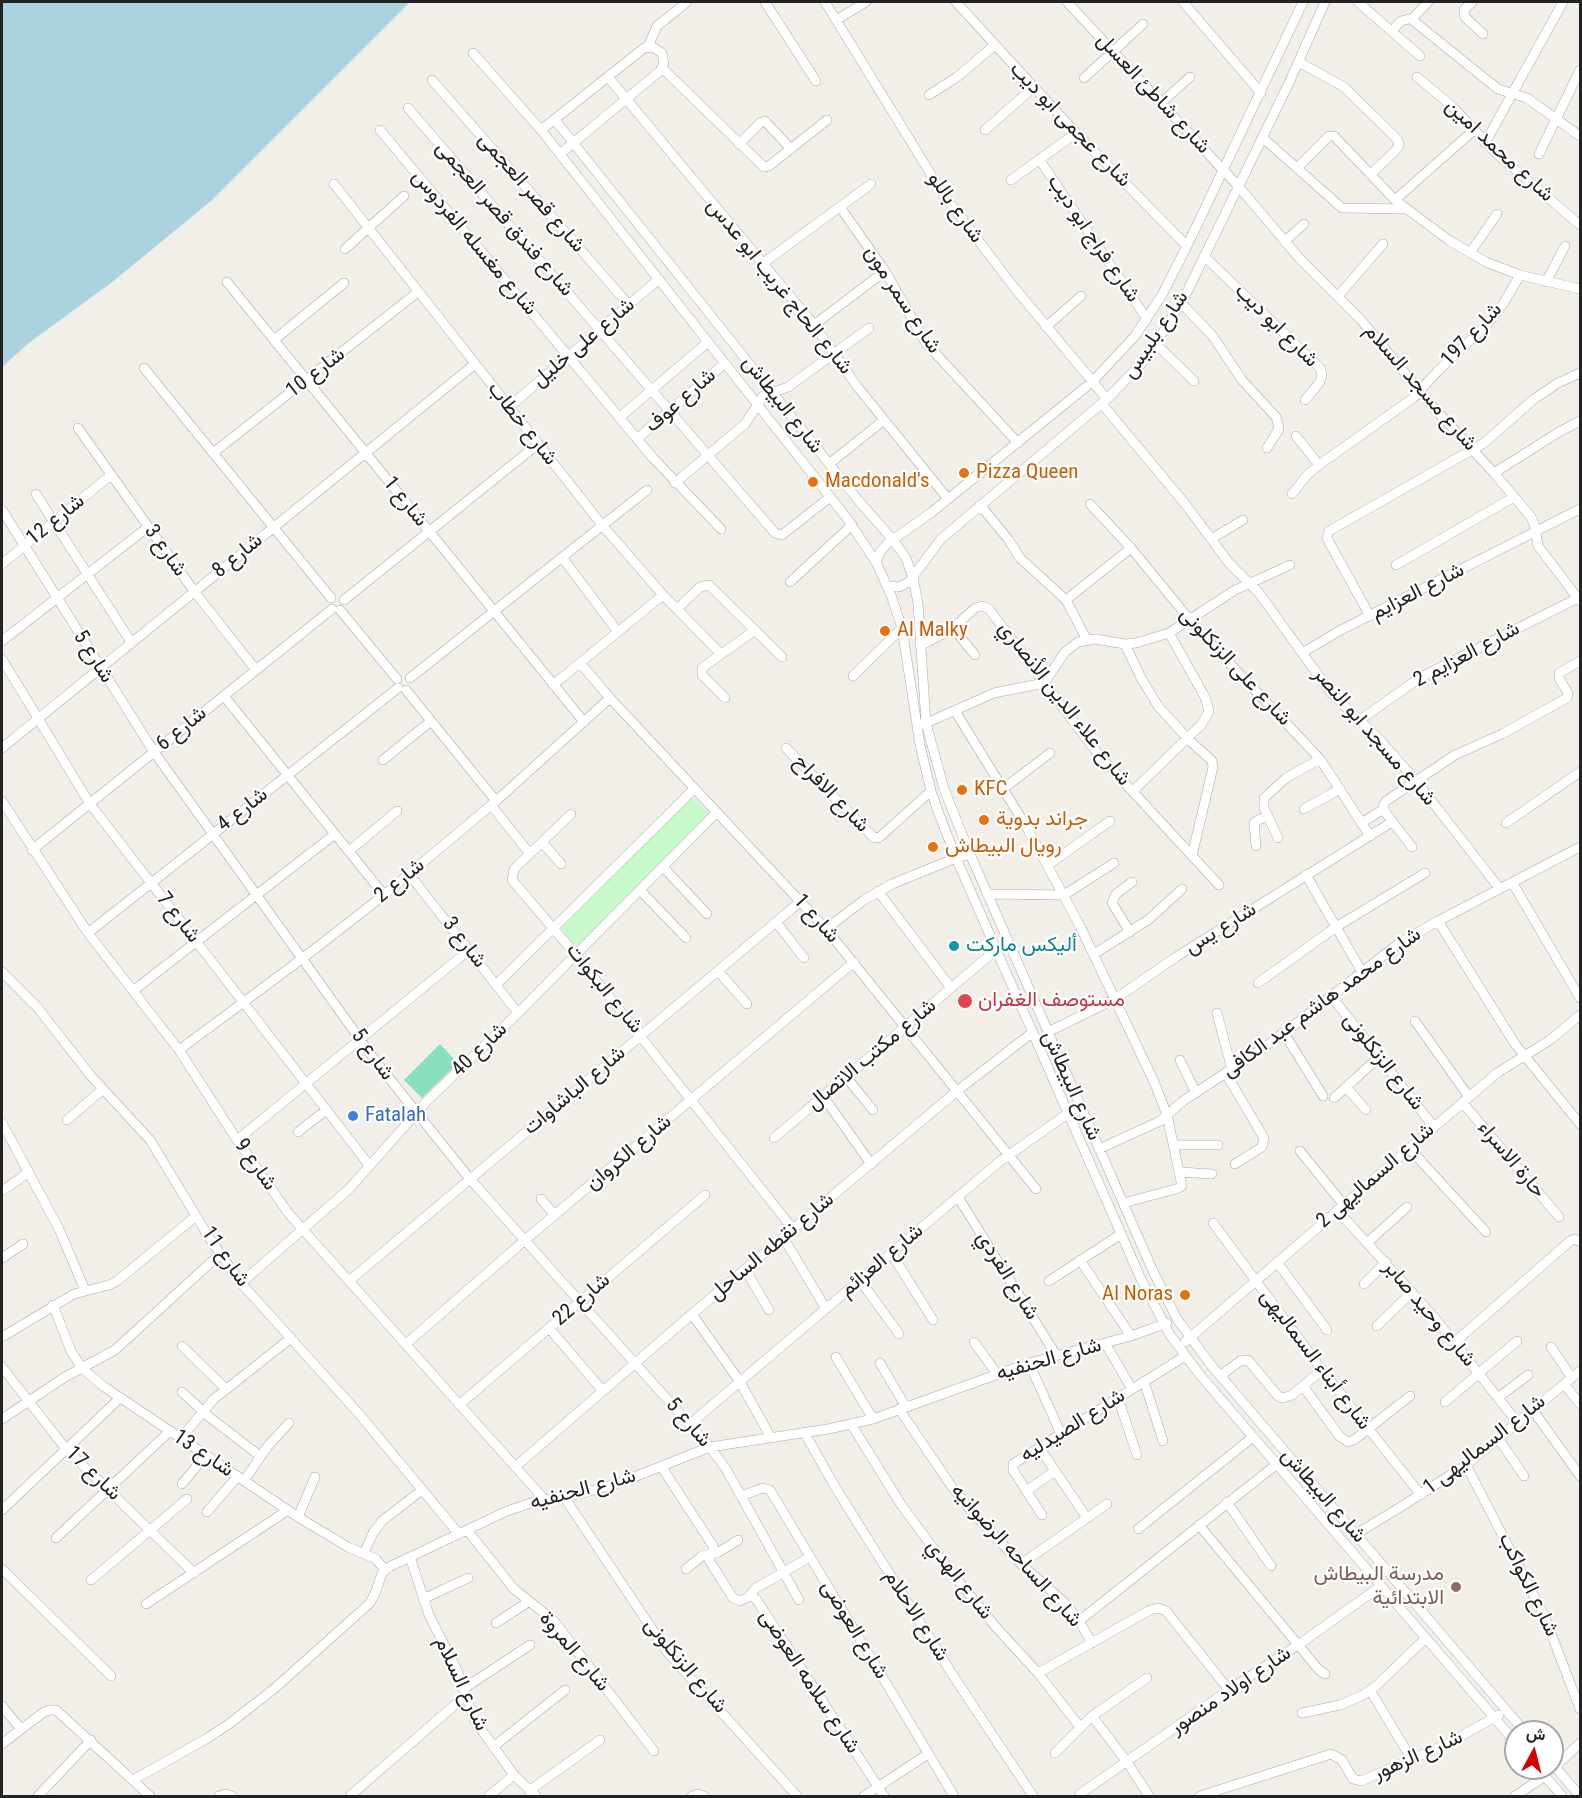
<!DOCTYPE html>
<html>
<head>
<meta charset="utf-8">
<style>
  body { margin:0 }
  #map { position:relative; width:1582px; height:1798px; overflow:hidden; background:#f2efe9; font-family:"Roboto Condensed",Vazirmatn,sans-serif }
  canvas { display:block }
  .frame { position:absolute; inset:0; border:3px solid #222; pointer-events:none }
  .north { position:absolute; left:1504px; top:1720px; width:60px; height:60px; box-sizing:border-box; background:#fff; border:2px solid #a7a7a7; border-radius:50%; rotate:7deg; font-size:16px; font-weight:700; line-height:24px; text-align:center; color:#222 }
  .north::after { content:''; display:block; margin:auto; width:21px; height:27px; background:#d40000; clip-path:polygon(50% 0,100% 100%,50% 72%,0 100%) }
</style>
</head>
<body>
<div id="map">
<canvas width="1582" height="1798"></canvas>
<div class="frame"></div>
<div class="north">ش</div>
</div>
<script>
const ctx = document.querySelector('canvas').getContext('2d');
ctx.lineJoin = 'round';
function fill(path, color) { ctx.fillStyle = color; ctx.fill(path, 'evenodd'); }
const shape = rows => new Path2D(rows.map(r => 'M' + r).join(''));
function trace(path, color, width, dash) { ctx.strokeStyle = color; ctx.lineWidth = width; ctx.lineCap = dash ? 'butt' : 'round'; ctx.setLineDash(dash || []); ctx.stroke(path); }
function write(font, color, halo, rows, align = 'center') {
  ctx.font = font + ' "Roboto Condensed",Vazirmatn,sans-serif'; ctx.lineWidth = 4.5; ctx.setLineDash([]); ctx.textBaseline = 'middle'; ctx.strokeStyle = halo; ctx.fillStyle = color; for (const [text, x, y, turn = 0] of rows) {
    ctx.save(); ctx.translate(x, y); ctx.rotate((+turn || 0) * Math.PI / 180); ctx.textAlign = isNaN(turn) ? turn : align; if (halo) ctx.strokeText(text, 0, 0); ctx.fillText(text, 0, 0); ctx.restore();
  }
}
fill(shape([
  [692,796,710,815,578,949,561,928]
]), '#c8facc');
fill(shape([
  [440,1044,458,1063,422,1098,404,1080]
]), '#88e0be');
fill(shape([
  [2,2,410,2,211,201,111,283,30,342,2,367]
]), '#aad3df');
const street = shape([
  [765,2,816,81],
  [825,2,943,194,1013,286,1107,399],
  [956,2,1076,133,1187,246],
  [1067,2,1239,187,1300,259,1361,320,1434,408,1494,473,1531,517,1535,527,1538,546,1580,601],
  [1183,2,1261,93],
  [1358,2,1420,56],
  [1472,2,1464,10,1465,17,1483,34],
  [1411,19,1498,89,1527,98,1580,136],
  [836,20,866,2],
  [1392,31,1401,21,1413,18,1428,2],
  [648,47,657,26,687,2],
  [473,53,541,130,846,517,876,562,891,595,902,628,920,745,931,791,939,814,956,858,1140,1277,1170,1335,1200,1375,1516,1743],
  [1299,62,1344,87,1397,139,1399,145,1396,150,1371,174],
  [662,68,764,167,769,166,827,120],
  [608,77,814,325,856,385,948,499],
  [1417,77,1453,107,1496,153,1580,225],
  [1084,78,1143,24],
  [432,80,629,305],
  [929,95,957,77,995,45],
  [1161,103,1190,77],
  [408,108,775,533,782,535,830,497],
  [555,120,858,500,893,540,906,558,913,578,918,603,926,723,944,789,970,854,1153,1271,1177,1319,1211,1365,1525,1732],
  [380,130,653,458,721,529],
  [541,130,644,48,653,47,662,53,664,63,660,71,560,154],
  [985,130,1034,87],
  [1263,138,1342,208,1406,209],
  [1485,143,1563,2],
  [739,144,760,123,765,121,791,149],
  [1539,154,1580,70],
  [1039,159,1147,319],
  [1297,168,1329,136,1334,136,1395,200,1450,241,1486,262,1520,275,1580,289],
  [1011,180,1076,133],
  [334,184,602,525,663,595,721,654],
  [1395,200,1474,130],
  [840,207,885,271,926,343,1018,443],
  [1285,241,1304,224],
  [345,249,404,196],
  [1470,253,1497,214],
  [1204,256,1320,368,1322,375,1320,382,1305,400],
  [762,264,871,184],
  [227,282,584,722],
  [1546,282,1565,246],
  [1338,296,1383,244],
  [1181,303,1212,335,1242,380,1276,417,1279,429,1267,448],
  [814,325,885,271],
  [1046,327,1081,296],
  [274,340,344,283],
  [1156,344,1194,381],
  [144,368,331,598],
  [1102,404,1186,505,1229,563,1259,593,1331,693,1380,740,1416,781,1500,889],
  [509,407,659,279],
  [620,417,708,342],
  [78,428,194,591,256,670],
  [1296,436,1319,465],
  [638,438,725,363],
  [213,453,418,292],
  [829,464,884,420],
  [1494,473,1559,432,1580,421],
  [675,483,745,424,763,396,788,387,869,328],
  [36,494,131,642],
  [1292,494,1308,474,1319,465,1413,398,1437,372,1489,322,1503,304,1520,275],
  [1090,504,1131,548,1199,631,1320,759,1370,836],
  [980,505,1008,539,1020,558,1066,600,1087,640],
  [2,510,154,752,377,1063,470,1179,710,1447,726,1469,799,1600],
  [1211,539,1243,520],
  [562,557,618,632],
  [876,562,880,552,888,543,932,512,1092,382,1135,336,1162,295,1187,246,1303,2],
  [2,564,111,475],
  [1396,565,1514,497],
  [790,582,852,525],
  [887,586,899,587,909,582,941,539,1107,399,1141,364,1167,326,1187,292,1289,83,1325,2],
  [344,600,538,444],
  [1066,600,1131,548],
  [677,609,700,587,709,585,782,657],
  [340,610,397,679],
  [1370,616,1329,542,1327,538,1329,531,1484,443,1534,399,1558,383,1580,373],
  [953,628,975,655],
  [2,641,148,527],
  [1125,644,1141,678,1158,706,1187,738,1212,761,1213,767,1192,856],
  [920,646,953,628,975,608,982,606,989,609,1098,754,1219,885],
  [1302,653,1339,631,1580,509],
  [2,659,90,804,369,1165],
  [580,663,610,698,826,929,1036,1189],
  [853,676,902,628],
  [410,678,647,490],
  [553,685,663,595],
  [406,690,496,801],
  [224,696,384,895],
  [725,698,702,675,702,668,755,630],
  [955,711,1026,826,1081,928,1155,1084,1167,1115,1182,1186,1176,1189,1123,1203],
  [1360,720,1418,679,1437,669,1580,597],
  [922,725,994,693,1039,684,1047,679,1065,652,1078,642,1095,639,1125,644,1136,643,1169,633,1235,590,1290,565],
  [2,748,475,364],
  [786,748,873,837,878,838,882,835,931,791],
  [383,760,431,721],
  [1003,789,1050,753],
  [1133,791,1202,724,1209,711,1205,697,1169,633],
  [2,801,88,933,179,1050,237,1140,289,1214,545,1500],
  [491,805,530,854],
  [1304,809,1340,789],
  [571,814,514,869,512,880,576,955,793,1229],
  [1361,823,1384,809],
  [1506,823,1580,772],
  [1278,838,1264,808,1264,798,1286,778,1320,759],
  [542,842,561,864],
  [1256,846,1254,823,1258,820,1268,816],
  [1412,847,1385,812,1383,806,1386,801,1455,755,1502,734,1567,698,1568,693,1559,678,1559,673,1580,661],
  [32,850,332,609],
  [349,851,397,811],
  [1048,865,1110,821],
  [663,867,707,914],
  [409,874,518,1013],
  [1306,875,1362,972],
  [1512,882,1580,998],
  [640,890,686,938],
  [878,891,951,988],
  [987,894,1064,895,1114,863],
  [1438,921,1515,1044,1580,1124],
  [776,922,804,958],
  [826,929,864,900,892,884,956,858,970,854],
  [1130,932,1112,903,1116,894,1132,882],
  [88,933,398,688],
  [1094,954,1148,920,1182,889],
  [718,971,747,1004],
  [2,972,37,1007,91,1076,150,1140,210,1239,241,1283,360,1415,459,1534],
  [1258,983,1336,927,1425,873],
  [496,985,694,789],
  [133,991,335,834],
  [1332,997,1434,1127],
  [1217,1013,1232,1070],
  [1415,1021,1469,1097],
  [1048,1032,1115,999,1176,957,1392,822],
  [1284,1033,1323,1096],
  [179,1050,303,958,384,895,496,801,610,698],
  [1180,1060,1196,1093],
  [1226,1074,1264,1138,1262,1147,1235,1164],
  [846,1077,873,1110],
  [1346,1087,1366,1110],
  [823,1096,871,1164],
  [1334,1098,1379,1057],
  [1462,1102,1559,1217],
  [67,1120,103,1089],
  [2,1123,59,1229,85,1290],
  [298,1132,326,1110],
  [774,1138,997,949],
  [237,1140,469,950],
  [1174,1145,1218,1145],
  [1409,1148,1486,1232],
  [1099,1149,1160,1121,1183,1101,1262,1049,1297,1023,1398,944,1438,921,1580,847],
  [1300,1151,1343,1204],
  [1180,1172,1212,1174],
  [2,1191,29,1172],
  [958,1197,1056,1355],
  [541,1199,555,1215],
  [1337,1210,1434,1317,1517,1422],
  [1213,1223,1322,1370,1421,1495],
  [783,1237,826,1309],
  [1368,1242,1407,1207],
  [891,1253,933,1320],
  [2,1258,23,1244],
  [1080,1260,1131,1336],
  [1277,1262,1327,1330],
  [745,1269,769,1310],
  [860,1280,899,1334],
  [349,1281,801,901],
  [1049,1281,1121,1234],
  [241,1283,349,1189,427,1101,518,1013,716,813],
  [1364,1284,1386,1262],
  [53,1305,71,1351,82,1368,103,1386,298,1517,348,1547,376,1559,385,1570],
  [692,1314,740,1382,770,1436],
  [1377,1326,1412,1292],
  [549,1328,603,1391],
  [2,1337,74,1294,109,1285,117,1281,196,1216],
  [974,1342,997,1374],
  [1185,1342,1497,1073,1550,1040,1580,1015],
  [1455,1342,1570,1241,1575,1239,1580,1242],
  [1105,1343,1132,1389],
  [406,1344,525,1240,854,962],
  [182,1346,226,1389],
  [1551,1347,1572,1378],
  [836,1357,873,1419],
  [880,1363,906,1407],
  [1029,1363,1061,1434],
  [2,1367,66,1449,194,1573],
  [1220,1376,1240,1361,1248,1360,1278,1396,1283,1398,1292,1395,1322,1370],
  [1144,1381,1163,1441],
  [1564,1384,1580,1404],
  [1303,1386,1340,1437,1348,1442,1354,1440,1410,1396],
  [182,1392,208,1416,260,1456],
  [1499,1397,1528,1375],
  [1118,1398,1137,1455],
  [1445,1402,1517,1341],
  [459,1405,705,1195],
  [899,1409,952,1487,973,1513,1021,1564,1065,1603,1079,1621,1092,1643],
  [1532,1409,1580,1476],
  [2,1419,65,1377,115,1350,220,1254],
  [690,1424,999,1162,1073,1110],
  [851,1424,902,1506,952,1573,995,1626,1038,1673,1080,1727],
  [804,1432,837,1490,954,1677,1033,1796],
  [1498,1438,1524,1476],
  [180,1439,214,1399,291,1338],
  [1039,1447,1087,1518],
  [1466,1465,1544,1615,1580,1709],
  [661,1466,713,1546,714,1549,709,1560,733,1598,740,1601,751,1596,756,1599,884,1796],
  [515,1467,692,1314,957,1091,1033,1032],
  [244,1481,267,1447,289,1423],
  [182,1484,205,1456],
  [1026,1491,1055,1471],
  [741,1496,763,1488,770,1490,954,1796],
  [564,1497,668,1653,797,1796],
  [1227,1502,1271,1566],
  [2,1510,120,1398],
  [207,1512,237,1477],
  [1042,1515,1013,1470,1013,1464,1185,1356],
  [298,1517,315,1477],
  [1199,1525,1319,1670,1325,1674],
  [1138,1529,1253,1437],
  [467,1530,514,1589,554,1621,654,1751],
  [1356,1534,1399,1508,1466,1465,1580,1371],
  [56,1538,169,1432],
  [364,1553,373,1533,382,1521,422,1490],
  [410,1557,429,1615,457,1670,475,1721,514,1775,536,1796],
  [1021,1564,1107,1504],
  [2,1569,111,1676],
  [686,1569,702,1556,719,1552,738,1540],
  [91,1580,187,1499],
  [749,1596,756,1588,810,1557],
  [423,1599,468,1578],
  [146,1604,288,1510],
  [1079,1621,1277,1464],
  [496,1623,528,1602],
  [1038,1673,1150,1610,1158,1608,1166,1611,1229,1690],
  [463,1689,530,1645],
  [1370,1690,1412,1760],
  [2,1706,21,1729],
  [1302,1713,1340,1705,1363,1695,1376,1686,1426,1638],
  [1092,1716,1127,1762,1149,1796],
  [2,1744,44,1712,50,1710,56,1710,150,1796],
  [493,1747,565,1690],
  [1055,1753,1092,1716,1147,1678],
  [1552,1763,1580,1796],
  [1555,1767,1580,1743],
  [1538,1768,1562,1796],
  [133,1780,206,1739,229,1724,275,1688,370,1603,376,1591,382,1573,389,1567,507,1511,534,1502,583,1493,619,1483,710,1447,828,1429,873,1419,1029,1363,1131,1336,1167,1323],
  [529,1791,600,1740],
  [1080,1794,1229,1690,1298,1645,1381,1586],
  [38,1796,91,1740],
  [219,1796,226,1794,232,1796],
  [350,1796,465,1696],
  [489,1796,514,1775],
  [692,1796,698,1794,704,1796],
  [864,1796,928,1754],
  [1200,1796,1331,1754,1342,1760,1353,1779,1361,1781,1445,1745,1499,1715],
  [1515,1796,1545,1776]
]);
trace(street, '#a9a9a9', 10);
trace(street, '#fff', 9);
for (const [x, y, r, color] of [
  [964,473,6,"#e8710a"],
  [813,482,6,"#e8710a"],
  [885,631,6,"#e8710a"],
  [962,790,6,"#e8710a"],
  [984,820,6,"#e8710a"],
  [933,847,6,"#e8710a"],
  [954,946,6,"#0f9aa8"],
  [965,1001,8,"#e0444e"],
  [353,1116,6,"#3f7fe0"],
  [1185,1295,6,"#e8710a"],
  [1456,1587,6,"#8d6e63"]
]) { const dot = new Path2D(); dot.arc(x, y, r, 0, 2 * Math.PI); ctx.fillStyle = color; ctx.fill(dot); trace(dot, '#fff', 2); }
write('21px', '#222', '#fff', [
  ["شارع شاطئ العسل",1153,94,47],
  ["شارع عجمى ابو ديب",1070,125,46],
  ["شارع محمد امين",1499,151,43],
  ["شارع قصر العجمى",531,193,49],
  ["شارع باللو",955,208,55],
  ["شارع فندق قصر العجمى",504,219,49],
  ["شارع فراج ابو ديب",1093,239,56],
  ["شارع مغسله الفردوس",474,243,50],
  ["شارع الحاج غريب ابو عدس",779,287,51],
  ["شارع سمر مون",902,300,57],
  ["شارع ابو ديب",1276,326,45],
  ["شارع بلبيس",1156,335,-56],
  ["شارع 197",1472,335,-47],
  ["شارع على خليل",584,343,-40],
  ["شارع 10",316,373,-38],
  ["شارع مسجد السلام",1420,388,49],
  ["شارع عوف",681,401,-41],
  ["شارع البيطاش",782,405,52],
  ["شارع خطاب",522,424,52],
  ["شارع 1",405,502,51],
  ["شارع 12",56,520,-39],
  ["شارع 3",165,551,55],
  ["شارع 8",238,556,-39],
  ["شارع العزايم",1418,592,-27],
  ["شارع العزايم 2",1467,655,-28],
  ["شارع 5",93,657,58],
  ["شارع على الزنكلونى",1235,667,47],
  ["شارع علاء الدين الأنصاري",1064,704,52],
  ["شارع 6",182,729,-39],
  ["شارع مسجد ابو النصر",1374,737,49],
  ["شارع الافراح",831,794,46],
  ["شارع 4",243,810,-38],
  ["شارع 2",400,881,-39],
  ["شارع 7",178,918,52],
  ["شارع 1",816,919,48],
  ["شارع يس",1221,929,-32],
  ["شارع 3",464,943,52],
  ["شارع البكوات",604,989,51],
  ["شارع محمد هاشم عبد الكافى",1322,1003,-36],
  ["شارع 40",480,1050,-44],
  ["شارع 5",372,1055,54],
  ["شارع مكتب الاتصال",872,1055,-40],
  ["شارع الزنكلونى",1383,1062,52],
  ["شارع البيطاش",1071,1086,66],
  ["شارع الباشاوات",575,1091,-40],
  ["شارع الكروان",629,1153,-40],
  ["حارة الاسراء",1511,1160,50],
  ["شارع 9",255,1165,55],
  ["شارع السماليهى 2",1376,1176,-41],
  ["شارع نقطه الساحل",772,1247,-40],
  ["شارع 11",225,1257,55],
  ["شارع العزائم",882,1261,-40],
  ["شارع الفردي",1007,1276,58],
  ["شارع 22",582,1300,-41],
  ["شارع وحيد صابر",1429,1314,50],
  ["شارع الحنفيه",1049,1360,-16],
  ["شارع أبناء السماليهى",1315,1360,53],
  ["شارع 5",688,1423,49],
  ["شارع الصيدليه",1073,1426,-32],
  ["شارع السماليهى 1",1485,1445,-38],
  ["شارع 13",203,1454,34],
  ["شارع 17",93,1474,44],
  ["شارع الحنفيه",583,1490,-15],
  ["شارع البيطاش",1323,1496,49],
  ["شارع الساحه الرضوانيه",1016,1556,48],
  ["شارع الهدي",959,1580,52],
  ["شارع الكواكب",1528,1585,64],
  ["شارع الاحلام",916,1616,58],
  ["شارع العوضى",854,1630,59],
  ["شارع المروة",574,1652,50],
  ["شارع الزنكلونى",685,1666,50],
  ["شارع سلامه العوضى",809,1682,57],
  ["شارع السلام",461,1684,65],
  ["شارع اولاد منصور",1231,1691,-34],
  ["شارع الزهور",1418,1756,-24]
]);
write('21px', '#c56008', '#fff', [
  ["Pizza Queen",976,473],
  ["Macdonald's",825,482],
  ["Al Malky",897,631],
  ["KFC",974,790],
  ["جراند بدوية",996,820],
  ["رويال البيطاش",945,847],
  ["Al Noras",1173,1295,"right"]
], 'left');
write('21px', '#0d838f', '#fff', [
  ["أليكس ماركت",966,946]
], 'left');
write('21px', '#be3a42', '#fff', [
  ["مستوصف الغفران",978,1001]
], 'left');
write('21px', '#366cbe', '#fff', [
  ["Fatalah",365,1116]
], 'left');
write('21px', '#785e54', '#fff', [
  ["مدرسة البيطاش",1444,1575],
  ["الابتدائية",1444,1599]
], 'right');
</script>
</body>
</html>
